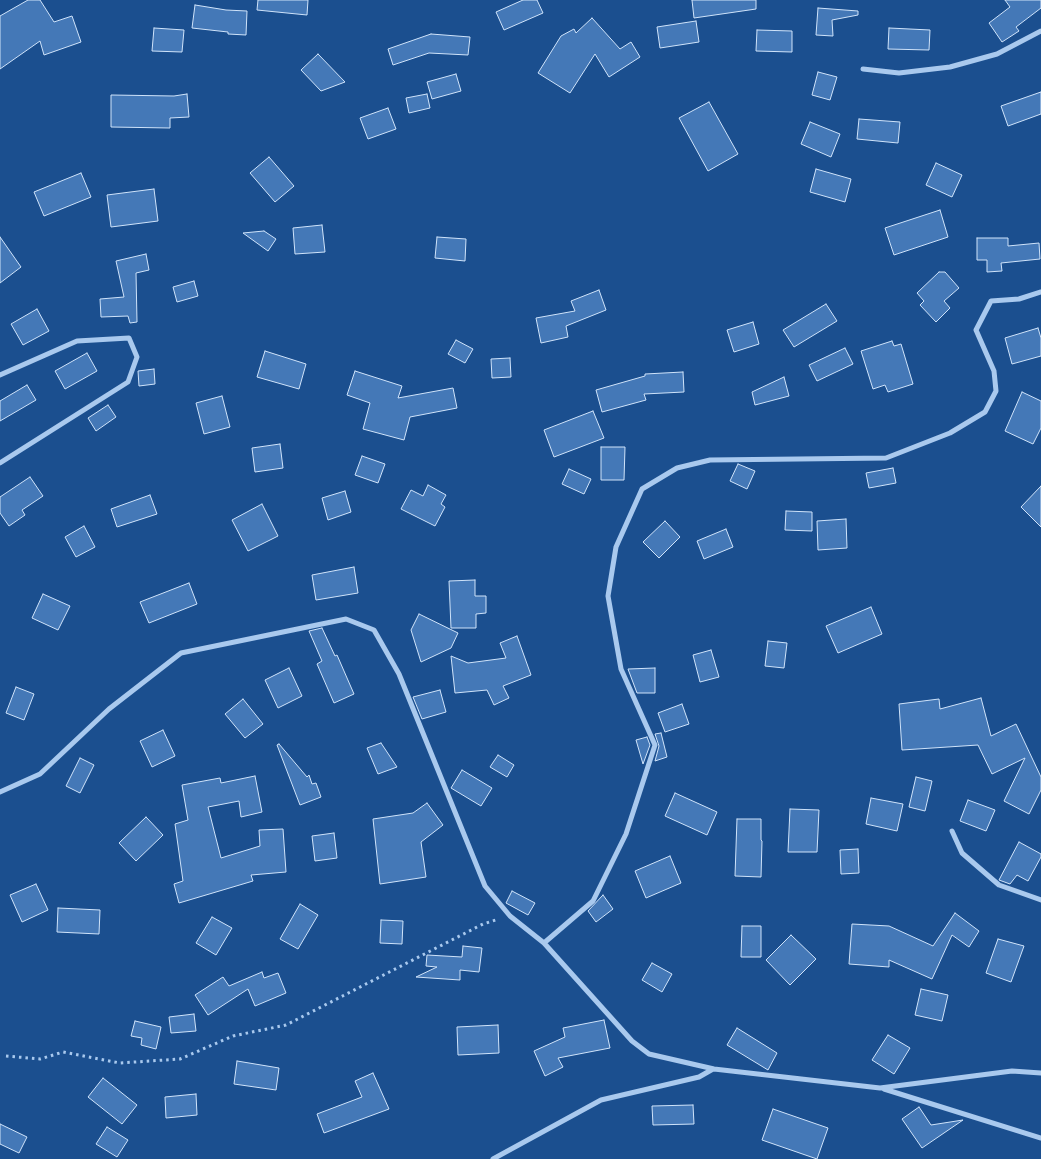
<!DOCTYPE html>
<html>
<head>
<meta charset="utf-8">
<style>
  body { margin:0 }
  canvas { display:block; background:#1b4f8f }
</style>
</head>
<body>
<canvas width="1041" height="1159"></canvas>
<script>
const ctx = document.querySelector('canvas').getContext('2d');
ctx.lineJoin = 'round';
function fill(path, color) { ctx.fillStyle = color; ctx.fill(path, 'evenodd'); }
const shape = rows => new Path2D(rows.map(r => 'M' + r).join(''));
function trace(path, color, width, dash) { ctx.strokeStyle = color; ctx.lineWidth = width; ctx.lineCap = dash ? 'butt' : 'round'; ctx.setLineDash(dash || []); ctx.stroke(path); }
const building = shape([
  [28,0,40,0,54,22,72,16,81,42,44,55,40,41,0,69,0,16,28,0],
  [258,0,308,0,307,15,257,10,258,0],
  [523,0,537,0,543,13,504,30,496,12,523,0],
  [692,0,756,0,756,9,694,18,692,0],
  [1005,0,1041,0,1041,8,1016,27,1019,31,1002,42,989,23,1010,7,1005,0],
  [195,5,226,10,247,11,246,35,228,34,228,32,192,28,195,5],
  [818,8,858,11,858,15,832,20,833,36,816,35,818,8],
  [592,18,620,49,631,42,640,57,609,77,595,54,570,93,538,73,561,36,574,29,576,33,592,18],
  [696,21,699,42,660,48,657,27,696,21],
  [154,28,184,30,182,52,152,51,154,28],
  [889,28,930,30,929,50,888,49,889,28],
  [757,30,792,31,792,52,756,51,757,30],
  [431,34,470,37,468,55,429,53,393,65,388,49,431,34],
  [318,54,345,82,321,91,301,70,318,54],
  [818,72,837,77,830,100,812,95,818,72],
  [456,74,461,91,432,99,427,82,456,74],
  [1041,92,1041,114,1008,126,1001,106,1041,92],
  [187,94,189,117,170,118,170,128,111,127,111,95,174,96,187,94],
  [427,94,430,108,409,113,406,98,427,94],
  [709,102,738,154,708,171,679,118,709,102],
  [388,108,396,129,368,139,360,118,388,108],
  [859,119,900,122,898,143,857,139,859,119],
  [810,122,840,134,831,157,801,144,810,122],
  [269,157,294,186,275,202,250,173,269,157],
  [936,163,962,175,952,197,926,185,936,163],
  [816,169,851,179,845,202,810,192,816,169],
  [81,173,91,197,44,216,34,192,81,173],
  [154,189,158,221,111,227,107,195,154,189],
  [940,210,948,237,894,255,885,228,940,210],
  [322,225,325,252,295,254,293,228,322,225],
  [264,231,276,239,268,251,243,233,264,231],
  [0,237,21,267,0,283,0,237],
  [437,237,466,239,465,261,435,258,437,237],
  [977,238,1008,238,1008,246,1039,243,1040,259,1001,263,1002,271,987,272,987,260,977,260,977,238],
  [146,254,149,270,136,273,137,322,130,323,128,316,101,317,100,299,124,297,116,261,146,254],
  [939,272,945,272,959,288,944,301,950,308,936,322,920,305,924,301,917,293,939,272],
  [194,281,198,296,177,302,173,287,194,281],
  [599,290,606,310,566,326,568,337,541,343,536,318,575,311,571,301,599,290],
  [826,304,837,321,794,347,783,330,826,304],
  [37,309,49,331,23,345,11,324,37,309],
  [753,322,759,344,734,352,727,330,753,322],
  [1038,328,1041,338,1041,356,1012,364,1005,338,1038,328],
  [456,340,473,349,465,363,448,354,456,340],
  [892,341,894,346,901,344,913,384,888,392,885,385,873,389,861,351,892,341],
  [845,348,853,364,817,381,809,365,845,348],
  [265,351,306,364,299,389,257,377,265,351],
  [87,353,97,371,65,389,55,371,87,353],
  [510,358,511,377,492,378,491,359,510,358],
  [154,369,155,384,139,386,138,371,154,369],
  [355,371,402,386,398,398,453,388,457,408,410,417,404,440,363,429,370,403,347,395,355,371],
  [683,372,684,392,644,394,646,400,602,412,596,390,645,376,645,374,683,372],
  [784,377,789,396,755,405,752,392,784,377],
  [27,385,36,400,0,421,0,401,27,385],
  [1022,392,1041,401,1041,428,1033,444,1005,431,1022,392],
  [222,396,230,427,204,434,196,403,222,396],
  [108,405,116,417,96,431,88,418,108,405],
  [593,411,604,438,554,457,544,430,593,411],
  [280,444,283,468,255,472,252,448,280,444],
  [601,447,625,447,624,480,601,480,601,447],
  [362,456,385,464,378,483,355,475,362,456],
  [738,464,755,471,747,489,730,481,738,464],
  [893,468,896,483,869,488,866,473,893,468],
  [569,469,591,479,584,494,562,484,569,469],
  [30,477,43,496,22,510,25,515,9,526,0,513,0,497,30,477],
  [428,485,446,495,441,504,445,507,435,526,401,509,411,490,423,496,428,485],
  [1041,486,1041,527,1021,507,1041,486],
  [345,491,351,512,328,520,322,498,345,491],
  [150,495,157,514,117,527,111,509,150,495],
  [262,504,278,536,248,551,232,520,262,504],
  [786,511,812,512,812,531,785,530,786,511],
  [846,519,847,548,818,550,817,521,846,519],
  [665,521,680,537,659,558,643,542,665,521],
  [84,526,95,547,76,557,65,537,84,526],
  [726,529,733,547,704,559,697,541,726,529],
  [354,567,358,593,316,600,312,575,354,567],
  [475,580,475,596,486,596,486,613,476,614,476,628,451,628,449,581,475,580],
  [189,583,197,604,149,623,140,602,189,583],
  [43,594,70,606,58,630,32,618,43,594],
  [871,607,882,634,838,653,826,626,871,607],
  [419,614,458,633,451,648,421,662,411,630,419,614],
  [322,628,335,656,337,655,354,694,334,703,317,664,322,661,309,631,322,628],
  [517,636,531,675,503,686,509,698,494,705,487,690,455,693,451,656,468,663,506,658,500,643,517,636],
  [768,641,787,643,784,668,765,666,768,641],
  [711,650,719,677,700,682,693,655,711,650],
  [289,668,302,696,278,708,265,680,289,668],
  [655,668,655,693,637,693,628,669,655,668],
  [16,687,34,694,24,720,6,713,16,687],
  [440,690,446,712,422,719,413,697,440,690],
  [981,698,991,736,1016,724,1041,777,1041,790,1029,814,1004,801,1025,758,992,774,978,745,902,750,899,704,939,699,940,709,981,698],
  [243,699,263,724,245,738,225,714,243,699],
  [682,704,689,724,665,732,658,713,682,704],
  [163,730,175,756,152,767,140,741,163,730],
  [661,733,667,757,655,761,659,746,655,734,661,733],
  [647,737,650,745,643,764,636,740,647,737],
  [381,743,397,767,378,774,367,748,381,743],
  [279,744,307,777,309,775,312,784,316,783,321,797,300,805,277,745,279,744],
  [498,755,514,765,507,777,490,767,498,755],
  [80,758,94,765,80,793,66,786,80,758],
  [462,770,492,788,481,806,451,788,462,770],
  [255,776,262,812,241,817,239,801,208,807,221,858,260,846,259,830,283,829,286,872,251,875,253,881,179,903,174,884,183,881,175,824,188,820,182,785,220,778,221,783,255,776],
  [916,777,932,781,925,811,909,807,916,777],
  [675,793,717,812,707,835,665,816,675,793],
  [871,798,903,804,897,831,866,824,871,798],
  [968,800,995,810,986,831,960,821,968,800],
  [427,803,443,825,421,842,426,877,380,884,373,819,413,813,427,803],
  [790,809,819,810,817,852,788,852,790,809],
  [146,817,163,835,136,861,119,843,146,817],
  [737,819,761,819,761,840,762,841,761,877,735,876,737,819],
  [334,833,337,858,315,861,312,836,334,833],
  [1019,842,1041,854,1041,857,1028,881,1017,875,1010,884,999,880,1019,842],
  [858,849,859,873,841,874,840,850,858,849],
  [670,856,681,883,646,898,635,871,670,856],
  [36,884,48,910,22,922,10,895,36,884],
  [512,891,535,903,528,915,506,903,512,891],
  [603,895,613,909,596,922,588,911,603,895],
  [300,904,318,915,298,949,280,939,300,904],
  [58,908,100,910,99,934,57,932,58,908],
  [955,913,979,931,969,947,952,935,932,979,889,960,889,967,849,964,852,924,889,926,933,946,955,913],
  [212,917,232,928,216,955,196,943,212,917],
  [381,920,403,921,402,944,380,943,381,920],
  [742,926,761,926,761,957,741,957,742,926],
  [791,935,816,959,790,985,766,960,791,935],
  [998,939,1024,946,1011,982,986,973,998,939],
  [463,946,482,948,479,972,460,970,460,980,416,977,437,967,426,966,427,955,462,957,463,946],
  [652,963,672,974,662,992,642,980,652,963],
  [262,972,264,978,278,973,286,993,255,1006,248,989,208,1015,195,995,223,977,229,986,262,972],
  [921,989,948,995,942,1021,915,1015,921,989],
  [194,1014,196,1031,171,1033,169,1017,194,1014],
  [604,1020,610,1048,558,1058,563,1067,545,1076,534,1051,565,1037,563,1028,604,1020],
  [135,1021,161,1027,156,1049,141,1045,142,1038,131,1036,135,1021],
  [498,1025,499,1053,458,1055,457,1027,498,1025],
  [737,1028,777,1053,768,1070,727,1045,737,1028],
  [888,1035,910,1048,894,1074,872,1060,888,1035],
  [237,1061,279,1068,276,1090,234,1084,237,1061],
  [373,1073,389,1109,324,1133,317,1114,362,1097,355,1081,373,1073],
  [103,1078,137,1105,122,1124,88,1097,103,1078],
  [196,1094,197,1115,166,1118,165,1097,196,1094],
  [693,1105,694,1124,653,1125,652,1106,693,1105],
  [919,1107,931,1125,963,1120,922,1148,902,1119,919,1107],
  [773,1109,828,1128,817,1159,762,1140,773,1109],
  [0,1124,27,1137,19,1153,0,1144,0,1124],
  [107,1127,128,1140,117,1157,96,1144,107,1127]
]);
fill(building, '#4478b7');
trace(building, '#cfe3fa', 1);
trace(shape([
  [6,1056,40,1059,63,1052,120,1063,180,1059,233,1036,286,1025,483,924,499,919]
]), '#a9c9ee', 3, [2.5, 4]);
trace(shape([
  [863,69,899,73,950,67,997,54,1041,31],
  [0,375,77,341,129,338,137,357,128,382,0,463],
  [0,792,40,774,109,709,181,653,346,619,374,630,399,674,485,886,510,916,544,943,632,1041,649,1054,714,1069,880,1088,1012,1071,1041,1073],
  [952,831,962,853,999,885,1041,900],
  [544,943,593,901,626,834,655,745,621,669,608,596,616,547,642,489,677,468,710,460,886,458,950,433,985,412,996,391,994,371,976,330,991,301,1019,299,1041,292],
  [884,1089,1041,1138],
  [493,1159,601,1100,699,1077,713,1069]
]), '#a9c9ee', 5);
</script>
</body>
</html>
